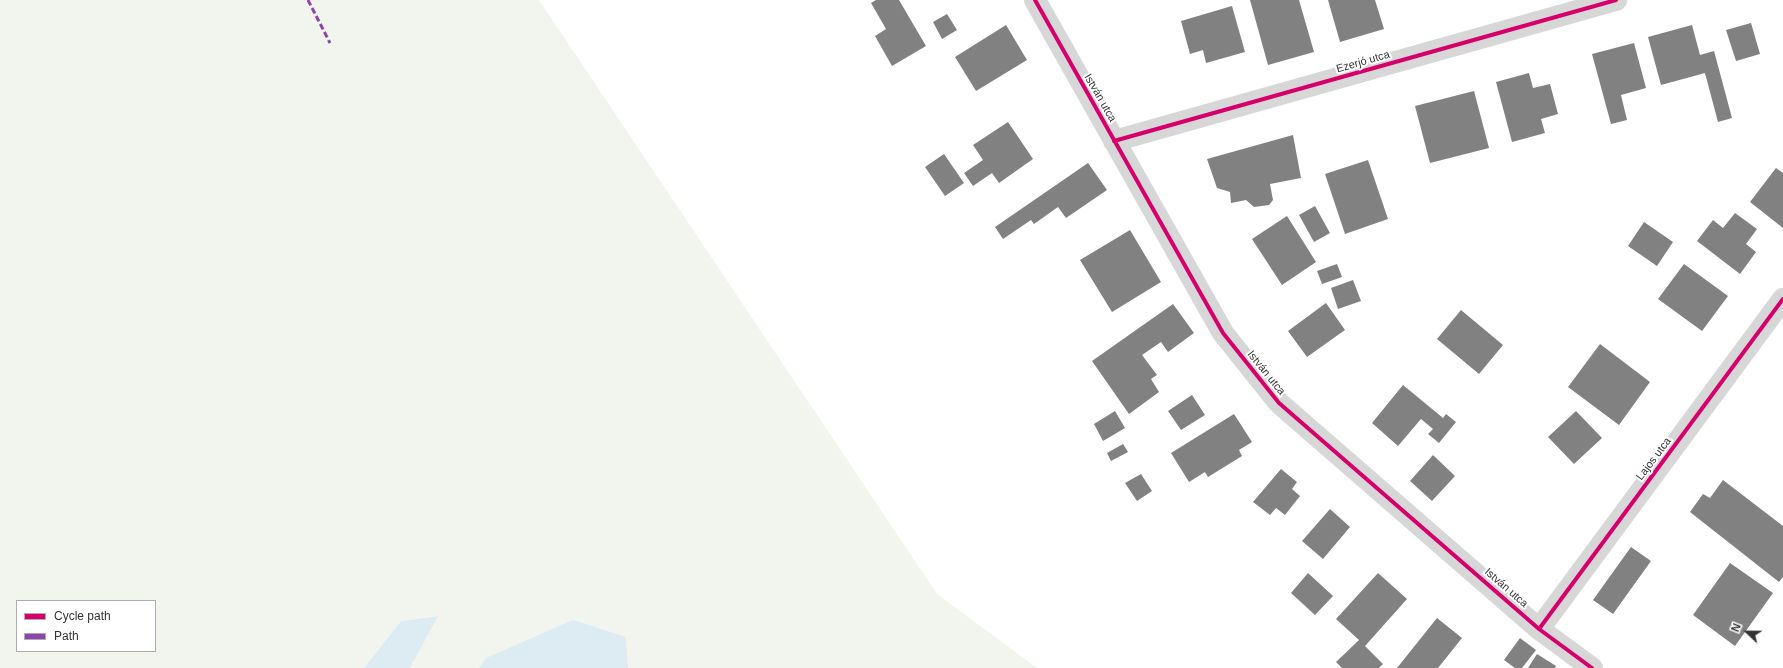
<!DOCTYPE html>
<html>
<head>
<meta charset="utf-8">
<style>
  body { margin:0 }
  #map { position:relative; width:1783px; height:668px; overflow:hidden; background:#fff; font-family:Arial,sans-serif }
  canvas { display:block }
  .legend { position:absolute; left:16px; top:600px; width:140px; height:52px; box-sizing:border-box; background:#fff; border:1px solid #adadad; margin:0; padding:5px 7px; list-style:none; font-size:12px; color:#333 }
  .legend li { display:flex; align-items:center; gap:8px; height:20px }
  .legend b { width:20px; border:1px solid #adadad }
  .north { position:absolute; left:1727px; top:612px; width:40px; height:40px; -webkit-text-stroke:3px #fff; paint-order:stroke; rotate:292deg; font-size:11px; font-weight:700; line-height:16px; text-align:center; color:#333 }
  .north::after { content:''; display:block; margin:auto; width:14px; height:18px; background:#333; clip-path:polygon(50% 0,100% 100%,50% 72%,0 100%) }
</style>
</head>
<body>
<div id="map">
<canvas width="1783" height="668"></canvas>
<ul class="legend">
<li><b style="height:5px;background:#d6006c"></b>Cycle path</li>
<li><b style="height:5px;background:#8e44ad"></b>Path</li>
</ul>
<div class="north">N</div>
</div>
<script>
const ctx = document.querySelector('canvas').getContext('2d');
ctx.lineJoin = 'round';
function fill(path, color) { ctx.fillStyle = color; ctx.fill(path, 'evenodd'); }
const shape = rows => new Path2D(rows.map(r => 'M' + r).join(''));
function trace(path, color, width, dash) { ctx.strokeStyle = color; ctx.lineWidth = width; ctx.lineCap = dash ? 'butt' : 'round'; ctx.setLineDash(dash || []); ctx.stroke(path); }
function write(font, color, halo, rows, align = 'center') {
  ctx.font = font + ' Arial,sans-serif'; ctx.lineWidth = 4; ctx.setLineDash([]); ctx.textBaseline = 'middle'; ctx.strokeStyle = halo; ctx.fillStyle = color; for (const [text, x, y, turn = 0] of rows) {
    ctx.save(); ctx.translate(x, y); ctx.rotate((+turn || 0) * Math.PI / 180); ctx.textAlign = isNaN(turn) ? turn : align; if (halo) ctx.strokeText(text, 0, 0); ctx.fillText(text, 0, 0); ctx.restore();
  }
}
fill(shape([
  [0,0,539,0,937,594,1037,668,628,668,626,637,486,658,479,668,410,668,437,616,401,621,364,668,0,668],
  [17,601,155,601,155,651,17,651]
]), '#f1f5ed');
fill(shape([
  [438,616,410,668,364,668,401,621],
  [573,620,626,637,628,668,479,668,486,658]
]), '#ddebf3');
fill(shape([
  [876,0,899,0,926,46,892,66,875,36,886,29,871,3],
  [1250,0,1299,0,1314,52,1268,65],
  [1328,0,1375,0,1384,29,1340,42],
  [1232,6,1245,52,1206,63,1203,50,1190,54,1181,21],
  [947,14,957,30,942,39,933,22],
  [1751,23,1760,54,1736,61,1726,30],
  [1006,25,1027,60,976,91,955,57],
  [1692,25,1700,55,1714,51,1732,118,1718,122,1705,73,1661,85,1648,37],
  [1634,43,1646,88,1621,95,1627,120,1611,124,1592,54],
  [1529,73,1533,88,1550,84,1558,114,1541,119,1545,133,1512,142,1496,82],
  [1474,91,1489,148,1430,163,1415,106],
  [1008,122,1033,159,999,183,992,173,973,186,964,173,983,160,973,145],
  [1293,135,1301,178,1270,184,1273,200,1269,205,1254,207,1246,200,1231,203,1230,192,1217,188,1207,159],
  [944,154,964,183,945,196,925,167],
  [1368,160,1388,219,1345,234,1325,174],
  [1088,163,1107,190,1066,218,1058,207,1034,224,1031,220,1003,239,995,227],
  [1776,168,1783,173,1783,228,1750,202],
  [1315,206,1330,233,1314,242,1299,215],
  [1735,213,1757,229,1746,244,1756,252,1740,274,1697,241,1713,220,1723,228],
  [1287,216,1316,262,1282,285,1252,239],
  [1644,222,1673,242,1657,266,1628,246],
  [1130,230,1161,282,1112,312,1080,260],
  [1337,264,1342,277,1322,284,1317,271],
  [1684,264,1728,296,1702,331,1658,299],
  [1353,280,1361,301,1338,309,1331,288],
  [1326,303,1345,330,1307,357,1288,331],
  [1173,304,1194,333,1168,352,1161,342,1142,355,1157,375,1151,379,1159,392,1129,414,1092,361],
  [1461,310,1503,345,1479,374,1437,339],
  [1600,344,1650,382,1619,425,1568,387],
  [1403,385,1443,418,1446,414,1456,422,1439,443,1428,434,1433,429,1421,419,1398,446,1372,423],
  [1192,395,1205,415,1181,430,1168,411],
  [1115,411,1125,428,1103,441,1094,424],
  [1576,411,1602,438,1574,464,1548,437],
  [1234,414,1252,442,1239,450,1242,456,1208,477,1205,472,1189,482,1171,453],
  [1123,444,1128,452,1111,461,1107,453],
  [1433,455,1455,476,1432,501,1410,481],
  [1281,469,1297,482,1292,489,1300,496,1285,515,1276,508,1270,515,1253,502],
  [1141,474,1152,491,1137,501,1125,483],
  [1723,480,1783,526,1783,577,1779,582,1690,512,1703,494,1710,498],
  [1330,509,1350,527,1323,559,1302,541],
  [1631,547,1651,561,1613,614,1593,600],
  [1730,563,1773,593,1735,646,1693,615],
  [1308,573,1333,596,1315,615,1291,593],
  [1378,573,1407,599,1365,646,1383,664,1379,668,1342,668,1336,662,1359,640,1336,619],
  [1437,618,1462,638,1438,668,1397,668],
  [1520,638,1536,650,1522,668,1515,668,1504,660],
  [1537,654,1556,666,1555,668,1528,668]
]), '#818181');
trace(shape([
  [1035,0,1223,333,1279,403,1539,629,1592,668],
  [1114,141,1616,0],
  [1539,629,1783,299]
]), '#d7d7d7', 22);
trace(shape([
  [308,0,330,43]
]), '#8e44ad', 3, [6, 3]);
trace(shape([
  [1035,0,1223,333,1279,403,1539,629,1592,668],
  [1114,141,1616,0],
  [1539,629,1783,299]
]), '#d6006c', 4);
write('11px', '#333', '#fff', [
  ["Ezerjó utca",1363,62,-16],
  ["István utca",1100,98,60],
  ["István utca",1266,373,51],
  ["Lajos utca",1654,459,-53],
  ["István utca",1506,588,41]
]);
</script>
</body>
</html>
